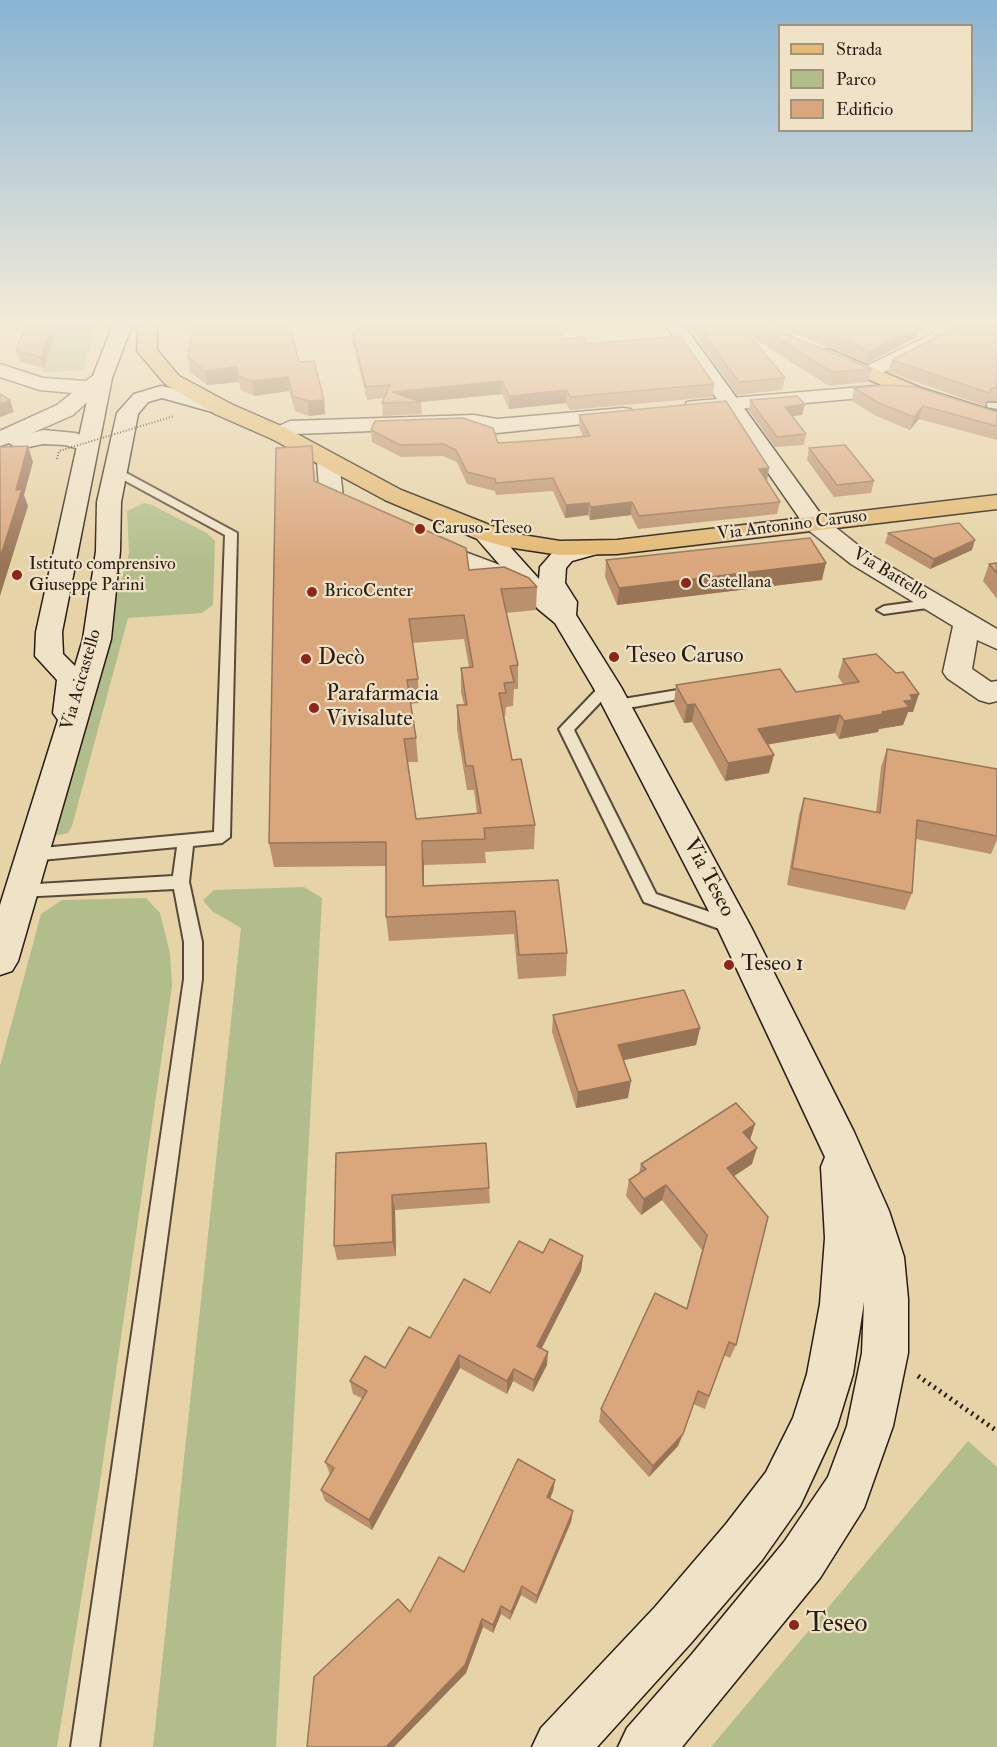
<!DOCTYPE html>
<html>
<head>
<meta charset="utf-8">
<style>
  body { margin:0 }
  #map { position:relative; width:997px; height:1747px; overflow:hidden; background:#e7d3a8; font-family:"IM FELL Double Pica",serif }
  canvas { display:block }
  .legend { position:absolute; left:778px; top:24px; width:195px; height:108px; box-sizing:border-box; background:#efe2c6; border:2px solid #9f937e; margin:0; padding:8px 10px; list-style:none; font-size:18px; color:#281c13 }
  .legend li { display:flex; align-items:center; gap:12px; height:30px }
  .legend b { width:30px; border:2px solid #9f937e }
</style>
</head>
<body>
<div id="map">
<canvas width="997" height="1747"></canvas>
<ul class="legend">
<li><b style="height:8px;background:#e4ba74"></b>Strada</li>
<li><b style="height:16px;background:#b1be8b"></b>Parco</li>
<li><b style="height:16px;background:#daa77d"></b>Edificio</li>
</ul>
</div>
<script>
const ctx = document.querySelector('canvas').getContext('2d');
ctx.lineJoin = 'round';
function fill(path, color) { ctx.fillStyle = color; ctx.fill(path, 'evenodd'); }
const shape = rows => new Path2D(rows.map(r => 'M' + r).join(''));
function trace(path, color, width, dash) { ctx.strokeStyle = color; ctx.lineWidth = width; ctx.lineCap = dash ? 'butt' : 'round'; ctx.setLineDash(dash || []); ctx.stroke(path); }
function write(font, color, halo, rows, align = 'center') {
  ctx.font = font + ' "IM FELL Double Pica",serif'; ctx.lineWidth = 4.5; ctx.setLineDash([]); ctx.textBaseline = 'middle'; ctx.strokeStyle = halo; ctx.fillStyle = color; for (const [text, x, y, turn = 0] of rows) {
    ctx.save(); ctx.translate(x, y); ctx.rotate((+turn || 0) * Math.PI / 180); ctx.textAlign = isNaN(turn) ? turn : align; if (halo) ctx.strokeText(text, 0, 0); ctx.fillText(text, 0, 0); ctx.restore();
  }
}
fill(shape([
  [59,320,96,320,84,370,42,373],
  [144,503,150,504,207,533,215,541,213,605,202,613,128,618,72,826,68,833,54,836,53,823,129,553,127,511],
  [304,887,322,898,276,1747,153,1747,241,928,212,911,203,900,214,890],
  [146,898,160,913,170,953,172,986,98,1496,57,1747,0,1747,0,1066,41,914,62,900],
  [968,1441,997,1467,997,1747,711,1747]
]), '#b1be8b');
const lane = shape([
  [987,403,997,403,997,409,987,407,987,403],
  [111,469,119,469,237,533,230,837,222,843,193,846,189,882,202,942,202,979,99,1747,71,1747,184,979,184,942,174,889,20,897,14,895,12,891,14,887,20,885,173,876,177,847,31,861,23,855,31,849,214,832,225,535,111,473,111,469],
  [936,599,941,600,941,606,884,614,877,610,884,606,936,599],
  [607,682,612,684,614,687,612,690,574,730,656,894,740,922,743,927,740,932,728,932,644,902,642,898,559,729,602,684,607,682],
  [696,687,701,689,703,692,701,695,617,710,610,705,617,700,696,687]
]);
const street = shape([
  [932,334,942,340,939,344,876,376,869,378,862,376,859,372,862,368,932,334],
  [0,364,43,378,86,381,95,374,109,374,112,378,109,382,73,415,32,433,43,430,75,433,94,439,97,444,94,449,86,451,65,445,43,444,19,449,9,443,0,446,0,431,57,405,72,393,40,390,0,377,0,364],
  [898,384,905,386,908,390,905,394,695,413,687,412,684,407,687,402,695,401,898,384],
  [623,408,631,409,634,414,631,419,497,433,474,427,295,434,280,441,272,439,269,434,272,429,290,421,474,415,497,419,623,408],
  [328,454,336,456,339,461,343,497,370,510,374,515,370,520,362,522,354,520,324,506,320,501,317,461,320,456,328,454],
  [816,517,825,519,869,554,997,629,997,649,977,640,972,669,991,682,997,681,997,701,989,703,979,700,947,678,943,672,953,626,851,564,807,529,804,524,807,519,816,517],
  [425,537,540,580,544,585,540,590,531,593,522,590,416,549,413,544,416,539,425,537]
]);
const secondary = shape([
  [115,320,134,320,112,378,62,632,63,654,75,666,83,639,96,551,97,502,117,413,134,394,161,386,191,392,231,404,234,409,231,414,223,415,162,398,148,402,138,414,121,502,120,551,111,639,18,961,12,971,0,975,0,905,58,720,53,713,57,680,35,656,36,632,92,378,115,320],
  [662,320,680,320,828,524,825,529,816,531,807,529,662,320],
  [484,526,493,528,539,579,540,567,554,551,588,542,597,544,600,549,597,554,572,561,566,568,565,583,577,602,576,615,621,687,751,927,854,1132,889,1211,904,1257,908,1299,908,1353,893,1426,864,1508,820,1578,682,1747,618,1747,627,1728,692,1654,784,1542,828,1477,847,1426,862,1353,864,1302,853,1374,837,1426,800,1506,762,1560,691,1643,597,1747,532,1747,541,1728,655,1607,726,1524,766,1472,793,1418,807,1374,820,1304,825,1238,821,1167,825,1157,717,927,593,687,555,623,538,609,472,533,475,528,484,526]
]);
const primary = shape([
  [139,320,157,320,157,350,179,376,231,404,288,429,401,490,510,533,560,541,617,540,997,495,997,509,617,554,560,555,507,547,475,538,385,500,272,439,215,414,165,384,137,351,139,320],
  [828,349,921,388,997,412,997,425,907,396,821,359,818,355,821,351,828,349]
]);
trace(lane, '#584a38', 4);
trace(street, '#584a38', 3);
trace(secondary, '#281c13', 3);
trace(primary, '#281c13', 3);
trace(shape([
  [918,1376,997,1431]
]), '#281c13', 5, [2, 4.5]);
fill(lane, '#efe2c6');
fill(street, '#efe2c6');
fill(secondary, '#efe2c6');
fill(primary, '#e4ba74');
trace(shape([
  [57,459,59,451,174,416]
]), '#281c13', 2, [1, 2]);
fill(shape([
  [59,320,44,368,20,362,16,351],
  [194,320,290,320,291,330,290,330,299,362,324,400,325,414,309,416,295,411,289,391,254,396,241,390,239,382,207,385,190,372,188,357],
  [519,320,553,320,563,339,587,344,714,384,713,397,570,410,566,403,509,409,502,394,421,402,422,414,383,416,382,403,384,398,367,400,353,344,352,332,522,326],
  [684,320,737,320,739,323,740,320,751,320,872,369,868,382,829,386,750,336,785,378,782,390,737,395,702,346,702,342],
  [761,320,905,320,917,337,867,363],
  [917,320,956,320,938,327],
  [963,320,997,320,997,401,987,401,985,406,888,372,892,360,966,322],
  [854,388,997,412,997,440,919,419,910,430,876,416,852,401],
  [750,400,805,404,802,415,793,416,806,434,804,445,775,447,749,411],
  [579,415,767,481,780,502,777,514,638,529,631,515,590,520,588,515,565,518,553,491,496,495,495,491,467,484,457,462,443,456,401,457,372,442,371,430,498,443,530,441,583,436,579,427],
  [809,448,874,481,871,493,834,497,807,460],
  [314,469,315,481,469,570,537,587,536,610,506,613,518,665,518,689,514,689,513,706,506,707,505,717,504,717,512,760,535,825,534,849,485,852,486,863,424,865,424,886,558,880,567,953,566,976,518,979,514,934,389,941,386,917,386,866,274,867,269,843],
  [464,639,469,667,461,668,461,692,464,705,457,705,457,730,467,790,474,790,477,813,416,819,408,762,418,762,416,738,411,704,419,703,418,679,412,643],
  [888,533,972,550,930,569,885,543],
  [606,560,822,580,617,605,605,577],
  [997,563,997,599,983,581,989,564],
  [843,659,913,712,908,712,903,725,879,729,878,732,839,739,835,733,767,744,769,773,725,781,692,722,684,723,674,703,676,685,796,692,843,684,838,677],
  [887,749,997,769,997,840,991,854,916,839,912,893,905,910,787,885,799,815,804,798,876,812,881,767],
  [553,1015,700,1028,696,1045,623,1060,628,1098,576,1108,552,1032],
  [755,1124,750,1140,752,1164,734,1176,736,1345,730,1358,724,1355,705,1409,693,1404,678,1446,649,1477,599,1422,601,1409,686,1309,702,1250,662,1200,641,1215,626,1196,629,1180,639,1173,641,1164],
  [336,1153,489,1188,490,1203,395,1210,396,1256,337,1260,334,1246],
  [543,1253,583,1256,581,1271,542,1348,547,1365,533,1392,513,1381,507,1394,460,1368,372,1530,325,1501,321,1490,330,1474,325,1462,363,1399,353,1394,350,1381,385,1368,430,1338],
  [555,1480,553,1491,550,1499,573,1511,571,1522,536,1604,521,1595,510,1620,501,1614,493,1633,483,1627,466,1673,394,1747,307,1747,410,1612,464,1572]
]), '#bb906c');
fill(shape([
  [53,320,59,320,44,368,41,357],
  [940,320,956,320,938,327],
  [921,325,917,337,867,363,870,351],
  [237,367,239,382,207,385,205,371],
  [288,377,289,391,254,396,252,381],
  [502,381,502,394,420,402,393,392],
  [567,390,566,403,509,409,509,396],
  [10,400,14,412,0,417,0,404],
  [324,400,325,414,309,416,308,401],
  [805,404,802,415,783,417,785,407],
  [923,406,919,419,910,430,914,417],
  [28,446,33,462,24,495,28,506,0,596,0,558,16,490],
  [312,446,314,469,317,503,314,481],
  [769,468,767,481,757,482,759,469],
  [632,502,631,515,590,520,591,507],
  [589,503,588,515,565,518,566,505],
  [975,540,972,550,930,569,934,559],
  [826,563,822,580,617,605,619,588],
  [919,694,913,712,908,712,903,725,879,729,878,732,839,739,844,721,882,712,904,701,910,695],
  [695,704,692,722,684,723,687,705],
  [840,715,835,733,754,747,758,729],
  [774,755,769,773,725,781,728,763],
  [422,841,424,865,424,910,423,886],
  [700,1028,696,1045,615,1062,618,1045],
  [631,1081,628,1098,576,1108,578,1092],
  [755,1124,750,1140,743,1132],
  [757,1148,752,1164,722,1184,727,1168],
  [666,1185,662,1200,641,1215,644,1199],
  [392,1195,395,1210,396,1256,393,1242],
  [583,1256,581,1271,536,1359,537,1346],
  [548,1352,547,1365,533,1392,534,1380],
  [459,1355,460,1368,372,1530,369,1520],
  [514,1369,513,1381,507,1394,507,1381],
  [683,1434,678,1446,649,1477,653,1466],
  [555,1480,553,1491,546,1508,547,1497],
  [573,1511,571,1522,536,1604,537,1596],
  [522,1586,521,1595,510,1620,511,1612],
  [501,1606,501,1614,493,1633,493,1625],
  [482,1619,483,1627,466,1673,394,1747,386,1747]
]), '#997558');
const building = shape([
  [27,320,53,320,41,357,16,351,27,320],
  [194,320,288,320,299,362,314,361,324,400,308,401,293,396,288,377,252,381,238,376,237,367,205,371,188,357,194,320],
  [373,320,499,320,528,328,525,320,553,320,563,339,583,337,587,344,680,336,714,384,570,397,567,390,509,396,502,381,393,392,421,402,382,403,390,385,366,387,352,332,373,320],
  [695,320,737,320,785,378,739,382,703,334,707,334,695,320],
  [747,320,751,320,872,369,832,372,747,320],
  [793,320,905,320,921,325,870,351,793,320],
  [971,320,997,320,997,388,991,388,989,393,892,360,971,320],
  [889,385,916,387,997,412,997,426,923,406,914,417,879,403,854,388,889,385],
  [0,394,10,400,0,404,0,394],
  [797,396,805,404,785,407,806,434,777,437,750,400,797,396],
  [726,401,769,468,759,469,780,502,639,516,632,502,591,507,589,503,566,505,553,478,496,483,495,479,467,472,456,450,443,444,400,445,371,430,375,421,463,418,493,428,498,443,530,441,590,436,579,415,726,401],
  [845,445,874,481,837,485,809,448,845,445],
  [28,446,16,490,22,489,0,558,0,447,28,446],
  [312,446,314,481,466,548,469,570,504,567,529,578,537,587,501,589,518,665,510,666,514,682,504,683,506,693,499,693,512,760,521,759,535,825,484,828,485,839,422,841,423,886,558,880,567,953,519,955,515,911,386,917,386,842,269,843,276,448,312,446],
  [464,615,473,667,461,668,467,705,457,705,466,766,473,766,481,813,416,819,404,739,416,738,407,680,418,679,409,619,464,615],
  [959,523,975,540,934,559,888,533,959,523],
  [810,538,826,563,619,588,606,560,810,538],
  [997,563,997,573,989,564,997,563],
  [876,654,896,673,903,672,919,694,910,695,913,700,904,701,909,707,882,712,883,714,844,721,840,715,758,729,774,755,728,763,695,704,687,705,676,685,780,669,796,692,859,682,843,659,876,654],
  [887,749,997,769,997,836,917,820,912,893,792,868,804,798,880,813,887,749],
  [684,990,700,1028,618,1045,631,1081,578,1092,553,1015,684,990],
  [736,1103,755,1124,743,1132,757,1148,727,1168,768,1217,736,1345,729,1342,709,1396,698,1391,683,1434,653,1466,601,1409,655,1293,687,1309,707,1235,666,1185,644,1199,629,1180,646,1169,641,1164,736,1103],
  [486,1143,489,1188,392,1195,393,1242,334,1246,336,1153,486,1143],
  [550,1239,583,1256,537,1346,548,1352,534,1380,514,1369,507,1381,459,1355,369,1520,321,1490,334,1468,325,1462,367,1391,350,1381,365,1356,385,1368,409,1327,430,1338,464,1279,490,1293,519,1241,543,1253,550,1239],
  [518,1459,555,1480,547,1497,573,1511,537,1596,522,1586,511,1612,501,1606,493,1625,482,1619,465,1665,386,1747,307,1747,314,1677,398,1599,410,1612,439,1557,464,1572,518,1459]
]);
fill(building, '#daa77d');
trace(building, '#997558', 1.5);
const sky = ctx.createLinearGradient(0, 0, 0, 564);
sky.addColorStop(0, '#89b4d3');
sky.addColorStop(0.57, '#f4ebd8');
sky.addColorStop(1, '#f4ebd800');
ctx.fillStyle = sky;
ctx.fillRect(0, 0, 997, 564);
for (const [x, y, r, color] of [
  [420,529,6,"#8f2418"],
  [17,575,6,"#8f2418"],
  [686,583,6,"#8f2418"],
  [312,592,6,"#8f2418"],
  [614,657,6,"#8f2418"],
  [306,659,6,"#8f2418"],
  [314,708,6,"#8f2418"],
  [729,965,6,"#8f2418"],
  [794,1625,6,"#8f2418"]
]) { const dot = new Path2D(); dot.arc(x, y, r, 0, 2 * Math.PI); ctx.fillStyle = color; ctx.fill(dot); trace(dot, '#efe2c6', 2); }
write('18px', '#281c13', '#efe2c6', [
  ["Via Antonino Caruso",792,526,-7],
  ["Via Battello",890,575,31],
  ["Via Acicastello",82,680,-74]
]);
write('18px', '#281c13', '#efe2c6', [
  ["Caruso-Teseo",432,529],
  ["Istituto comprensivo",29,565],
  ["Giuseppe Parini",29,586],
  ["Castellana",698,583],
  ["BricoCenter",324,592]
], 'left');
write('22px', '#281c13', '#efe2c6', [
  ["Teseo Caruso",626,657],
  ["Decò",318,659],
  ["Parafarmacia",326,695],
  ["Vivisalute",326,720],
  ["Teseo 1",741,965]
], 'left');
write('22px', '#281c13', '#efe2c6', [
  ["Via Teseo",708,878,62]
]);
write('27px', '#281c13', '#efe2c6', [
  ["Teseo",806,1625]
], 'left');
</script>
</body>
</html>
